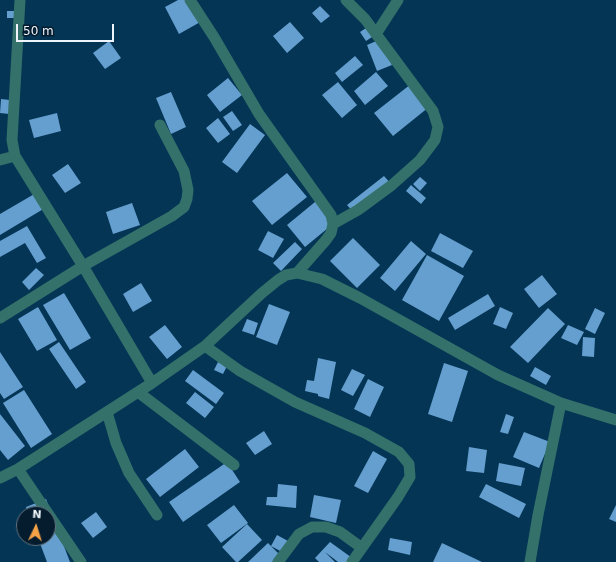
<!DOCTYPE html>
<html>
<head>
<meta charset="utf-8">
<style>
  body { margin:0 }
  #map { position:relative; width:616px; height:562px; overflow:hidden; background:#043555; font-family:"DejaVu Sans",sans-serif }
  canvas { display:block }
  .north { position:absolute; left:16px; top:506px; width:40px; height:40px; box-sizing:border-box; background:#041c2e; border:1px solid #627280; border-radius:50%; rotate:4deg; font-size:11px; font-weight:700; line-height:16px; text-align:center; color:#eef4fa }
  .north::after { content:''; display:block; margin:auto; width:14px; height:18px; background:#f6a247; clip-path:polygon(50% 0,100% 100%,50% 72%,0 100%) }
  .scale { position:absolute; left:16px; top:24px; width:98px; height:18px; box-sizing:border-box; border:2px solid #eef4fa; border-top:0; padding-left:5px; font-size:12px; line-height:14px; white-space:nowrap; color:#eef4fa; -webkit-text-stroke:3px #041c2e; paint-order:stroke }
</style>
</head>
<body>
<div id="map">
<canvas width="616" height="562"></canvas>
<div class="north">N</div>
<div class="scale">50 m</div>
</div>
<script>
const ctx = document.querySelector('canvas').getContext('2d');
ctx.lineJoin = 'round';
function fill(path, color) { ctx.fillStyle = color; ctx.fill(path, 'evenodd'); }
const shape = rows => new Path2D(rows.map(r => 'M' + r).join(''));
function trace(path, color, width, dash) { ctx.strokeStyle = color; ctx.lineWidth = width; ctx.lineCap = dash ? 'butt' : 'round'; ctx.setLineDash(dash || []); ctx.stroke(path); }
fill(shape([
  [178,0,190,0,202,21,179,34,165,7],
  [320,6,330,16,321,23,312,13],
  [7,11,16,11,15,18,7,18],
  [290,22,304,38,287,53,273,36],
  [369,26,375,35,366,41,360,32],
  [381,39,392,65,377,71,367,45],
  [109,41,121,58,105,69,93,53],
  [355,56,363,65,342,82,335,73],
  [376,72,388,86,365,105,354,91],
  [228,78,242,95,220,112,207,95],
  [338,82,357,105,342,118,322,95],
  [411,84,429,107,393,136,374,113],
  [171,92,186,127,171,134,156,98],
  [1,99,10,100,9,114,0,113],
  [232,111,242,125,233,131,223,117],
  [57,113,61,131,34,138,29,120],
  [218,118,230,134,218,143,206,128],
  [250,124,265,135,237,173,222,162],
  [68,164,81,183,65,193,52,175],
  [287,173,307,197,272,225,252,201],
  [384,176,391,184,354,213,347,205],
  [420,177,427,183,420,191,413,184],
  [411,185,426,198,421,204,406,191],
  [36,193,45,208,0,235,0,214],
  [321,197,339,219,305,247,287,225],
  [132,203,140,225,113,234,106,212],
  [27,226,46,258,37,263,25,243,0,257,0,241],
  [268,231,284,239,273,258,258,250],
  [440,233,473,251,463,268,431,251],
  [353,238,380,265,357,288,330,261],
  [411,241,426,254,395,291,380,278],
  [295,242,302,249,281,271,273,263],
  [427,255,464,276,439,321,402,300],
  [36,268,44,275,29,290,22,282],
  [542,275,557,294,539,308,524,289],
  [141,283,152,301,133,312,123,294],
  [64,293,91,338,70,350,43,305],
  [488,294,495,306,455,330,448,318],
  [269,304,290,312,277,345,256,337],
  [38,307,57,340,37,351,18,319],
  [500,307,513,313,506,329,493,324],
  [548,308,565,324,528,363,510,347],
  [595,308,605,313,595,334,585,329],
  [247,319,258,323,254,335,242,331],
  [165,325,182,347,167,359,149,337],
  [568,325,584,332,577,345,561,338],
  [583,337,595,338,594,357,582,356],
  [59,342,86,382,76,389,49,349],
  [0,352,23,387,4,399,0,393],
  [318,358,336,362,329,399,318,396,318,394,305,391,307,380,314,381],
  [218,362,227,366,223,374,214,370],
  [444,363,468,371,452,422,428,414],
  [535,367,551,376,546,385,530,376],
  [352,369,365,375,353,396,341,390],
  [193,370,224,393,216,404,185,381],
  [368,379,384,387,370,417,354,409],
  [24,390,52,434,31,448,3,403],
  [195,392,214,407,205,418,186,403],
  [0,414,25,446,8,460,0,450],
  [506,414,514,417,508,434,500,432],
  [264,431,272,444,255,455,246,443],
  [524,432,550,442,539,468,513,457],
  [469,447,487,450,484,473,466,471],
  [185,449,199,467,160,497,146,479],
  [373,451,387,459,368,493,354,486],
  [227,462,240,482,183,522,169,502],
  [499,463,525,468,521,486,496,481],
  [278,484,297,486,296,508,266,505,267,497,277,497],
  [486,484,526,504,519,518,479,497],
  [314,495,341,500,336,523,310,517],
  [46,499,70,562,47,562,38,538,48,538,48,514,28,514,26,507],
  [234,505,248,523,221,543,207,525],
  [616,505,616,522,609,519],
  [96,512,107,527,93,538,81,523],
  [247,524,262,540,238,562,236,562,222,547],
  [277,535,288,541,282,552,271,546,280,555,272,562,248,562,268,543,271,546],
  [390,538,412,542,410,555,388,550],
  [330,542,355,560,354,562,338,562,325,552,335,562,319,562,315,558],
  [442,543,482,562,433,562]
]), '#659fcf');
trace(shape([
  [20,0,12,140,15,156,83,266,152,383],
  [190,0,214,37,259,114,331,215,333,224,331,233,326,240,297,273],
  [376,34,398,0],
  [0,160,15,156],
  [333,224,358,210,392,185,420,160,435,140,438,127,433,111,365,19,346,0],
  [0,318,83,266,172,216,184,207,187,199,188,190,184,171,160,125],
  [205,346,240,371,295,402,365,433,399,452,409,464,410,477,398,497,352,562],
  [138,392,234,465],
  [107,412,116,443,129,473,157,515],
  [18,469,81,562],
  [0,478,18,469,152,383,205,346,262,293,278,280,286,275,297,273,322,279,360,298,498,375,561,403,616,420],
  [278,562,299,534,312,527,326,527,340,532,362,548],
  [530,562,538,515,561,403]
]), '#34716a', 11);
</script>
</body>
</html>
